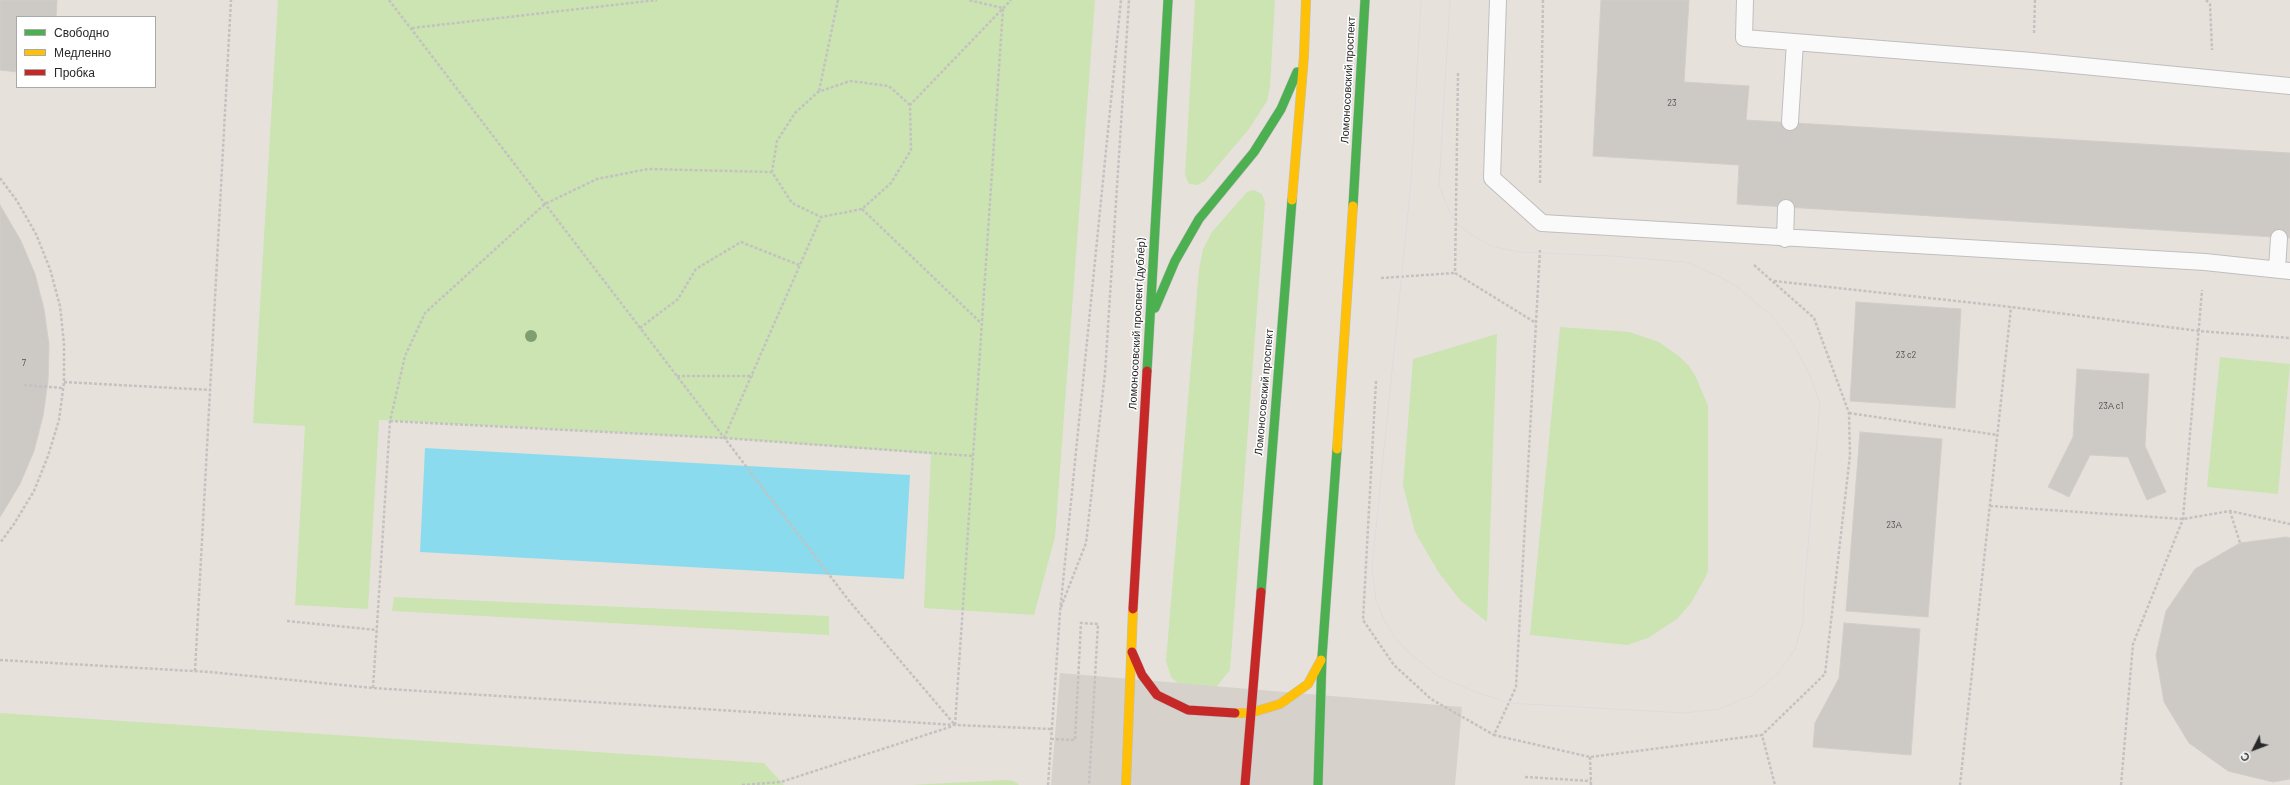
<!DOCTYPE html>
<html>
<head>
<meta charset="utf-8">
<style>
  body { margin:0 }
  #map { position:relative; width:2290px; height:785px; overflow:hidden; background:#e7e1dc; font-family:Barlow,sans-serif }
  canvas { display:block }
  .legend { position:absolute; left:16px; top:16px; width:140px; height:72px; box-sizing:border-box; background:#fff; border:1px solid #a9a9a9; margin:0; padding:5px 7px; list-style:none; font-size:12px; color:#282828 }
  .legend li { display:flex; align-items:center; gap:8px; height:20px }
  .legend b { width:20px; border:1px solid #a9a9a9 }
  .north { position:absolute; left:2234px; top:729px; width:40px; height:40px; -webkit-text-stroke:3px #fff; paint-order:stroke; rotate:228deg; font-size:11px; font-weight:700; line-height:16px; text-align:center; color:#282828 }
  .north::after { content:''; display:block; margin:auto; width:14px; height:18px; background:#282828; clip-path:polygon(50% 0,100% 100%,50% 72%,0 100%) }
</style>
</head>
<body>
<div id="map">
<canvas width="2290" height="785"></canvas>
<ul class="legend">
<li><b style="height:5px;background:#4caf50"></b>Свободно</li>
<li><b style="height:5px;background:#ffc107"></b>Медленно</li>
<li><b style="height:5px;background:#c62828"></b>Пробка</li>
</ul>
<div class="north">С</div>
</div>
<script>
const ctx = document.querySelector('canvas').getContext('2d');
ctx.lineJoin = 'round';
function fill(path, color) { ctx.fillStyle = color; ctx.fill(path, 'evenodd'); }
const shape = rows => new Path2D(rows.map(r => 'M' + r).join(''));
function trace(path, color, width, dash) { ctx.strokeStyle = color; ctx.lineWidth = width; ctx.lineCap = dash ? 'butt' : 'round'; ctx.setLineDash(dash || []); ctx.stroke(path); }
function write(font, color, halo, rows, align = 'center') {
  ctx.font = font + ' Barlow,sans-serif'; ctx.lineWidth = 3; ctx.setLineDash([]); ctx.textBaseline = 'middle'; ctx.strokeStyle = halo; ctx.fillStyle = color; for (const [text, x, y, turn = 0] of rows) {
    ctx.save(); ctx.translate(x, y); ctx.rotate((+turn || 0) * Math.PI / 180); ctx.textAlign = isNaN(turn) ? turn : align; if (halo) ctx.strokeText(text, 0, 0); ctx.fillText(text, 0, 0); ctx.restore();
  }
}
fill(shape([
  [278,0,1095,0,1055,537,1034,615,924,608,931,454,724,438,379,420,368,609,295,605,305,426,253,423],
  [1195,0,1275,0,1270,87,1267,101,1249,129,1205,181,1197,185,1189,184,1185,175],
  [1254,190,1262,194,1265,203,1230,670,1217,686,1198,691,1182,687,1171,677,1166,661,1199,269,1203,249,1212,232,1247,192],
  [1560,327,1629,332,1659,342,1680,357,1689,366,1696,377,1708,406,1708,571,1705,578,1691,603,1677,619,1648,638,1627,645,1530,635],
  [1497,334,1487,622,1460,600,1439,573,1415,532,1403,485,1413,359],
  [2220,357,2290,364,2278,494,2207,487],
  [394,597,829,616,829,635,392,611],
  [0,713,764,763,784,785,0,785],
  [1007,780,1014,781,1019,785,910,785]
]), '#cbe4b2');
fill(shape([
  [1060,673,1462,707,1455,785,1051,785]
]), '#d7d1cc');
fill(shape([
  [425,448,910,475,904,579,420,552]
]), '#8bdbee');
const building = shape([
  [0,0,57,0,56,17,17,17,17,72,0,70,0,0],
  [1601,0,1689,0,1684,82,1749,86,1746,120,2290,153,2290,238,1737,204,1739,165,1593,156,1601,0],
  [0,205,21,241,35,274,44,309,49,345,48,381,43,416,34,451,20,484,0,517,0,205],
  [1856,302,1961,309,1955,408,1850,401,1856,302],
  [2077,369,2149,374,2145,446,2166,492,2147,500,2128,457,2090,455,2069,497,2048,487,2073,437,2077,369],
  [1860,432,1942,439,1928,617,1846,611,1860,432],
  [2286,537,2290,538,2290,779,2273,782,2228,771,2189,743,2164,702,2156,655,2166,611,2195,569,2240,543,2286,537],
  [1844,623,1920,629,1911,755,1813,747,1815,723,1839,678,1844,623]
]);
fill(building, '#cdcac6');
trace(building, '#d2cdc8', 1);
const lane = shape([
  [1498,0,1492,178,1542,223,2205,262,2290,271],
  [1745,0,1744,38,2032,61,2290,86],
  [1790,122,1795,42],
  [1785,239,1786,208],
  [2277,269,2279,238]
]);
const fast = shape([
  [1353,206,1365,0],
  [1155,308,1175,261,1199,219,1254,152,1281,109,1297,72],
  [1147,371,1168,0],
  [1261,592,1292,200],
  [1318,785,1322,657,1337,449]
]);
const slow = shape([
  [1292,200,1304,56,1306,0],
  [1337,449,1353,206],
  [1235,713,1250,713,1280,704,1308,684,1321,660],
  [1126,785,1133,609]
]);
const jam = shape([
  [1133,609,1147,371],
  [1132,652,1142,675,1157,695,1188,710,1235,713],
  [1245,785,1261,592]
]);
trace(lane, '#c0bebe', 18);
trace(fast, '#c0bebe', 10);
trace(slow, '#c0bebe', 10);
trace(jam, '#c0bebe', 10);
trace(shape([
  [389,0,850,602,955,725],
  [2206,0,2210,4,2212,50],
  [412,28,657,0],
  [2034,33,2035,0],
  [1458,73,1455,273,1536,323],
  [819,91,838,0],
  [910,105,889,86,850,81,818,92,795,113,777,141,772,172,792,203,821,217,862,209,891,183,911,150,910,105,1011,0],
  [0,178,17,201,36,234,50,269,60,306,64,344,64,382,59,420,48,456,34,491,14,524,0,543],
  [1540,183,1543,0],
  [862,209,981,323],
  [1540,250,1516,687,1494,735,1590,757,1762,735,1775,785],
  [1754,265,1814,318,1849,413,1850,455,1825,674,1762,735],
  [1381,278,1455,273],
  [1774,281,2011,307,2199,331,2290,338],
  [640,328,678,299,696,269,741,242,799,265],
  [677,376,753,376],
  [1376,381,1363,620,1394,665,1431,699,1494,735],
  [64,382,211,390],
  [24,385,63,388],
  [1849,413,1997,435],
  [390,421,724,438,973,456],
  [724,438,821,217],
  [1990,506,2183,519,2230,511,2290,524],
  [2230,511,2240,543],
  [1061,607,1086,543,1105,373,1129,0],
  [287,621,377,630],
  [0,660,210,672,373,688,955,725,1051,729],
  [195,671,231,0],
  [373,688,390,421,405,356,425,313,545,204,597,179,648,169,772,172],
  [955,725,1003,8,968,0],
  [1051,739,1075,740,1081,623,1098,624,1089,785],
  [1590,757,1591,785],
  [1525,777,1591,781],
  [742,785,781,782,953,726],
  [1048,785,1060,612,1121,0],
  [1960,785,2011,307],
  [2121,785,2133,644,2183,519,2202,290]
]), '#c3c2c1', 2.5, [3, 2]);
trace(lane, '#fbfafa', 16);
trace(fast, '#4caf50', 9);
trace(slow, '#ffc107', 9);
trace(jam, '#c62828', 9);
trace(shape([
  [1421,0,1411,183,1372,568,1376,599,1383,618,1393,635,1407,651,1438,676,1473,691,1509,703,1684,713,1719,709,1753,695,1779,672,1795,649,1803,622,1804,594,1820,404,1809,373,1792,342,1771,315,1732,283,1701,268,1685,262,1611,256,1519,252,1491,246,1467,232,1456,222,1449,211,1439,185,1450,0]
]), '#dcdcde', 1);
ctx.fillStyle = '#809e6f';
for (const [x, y] of [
  [531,336]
]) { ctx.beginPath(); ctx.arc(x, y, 6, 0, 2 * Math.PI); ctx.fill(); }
write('9px', '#525150', null, [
  ["23",1672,103],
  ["23 с2",1906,355],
  ["7",24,363],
  ["23А с1",2111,406],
  ["23А",1894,525]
]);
write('11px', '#282828', '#fff', [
  ["Ломоносовский проспект",1348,80,-87],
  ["Ломоносовский проспект (дублёр)",1137,324,-87],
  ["Ломоносовский проспект",1264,392,-85]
]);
</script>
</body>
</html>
